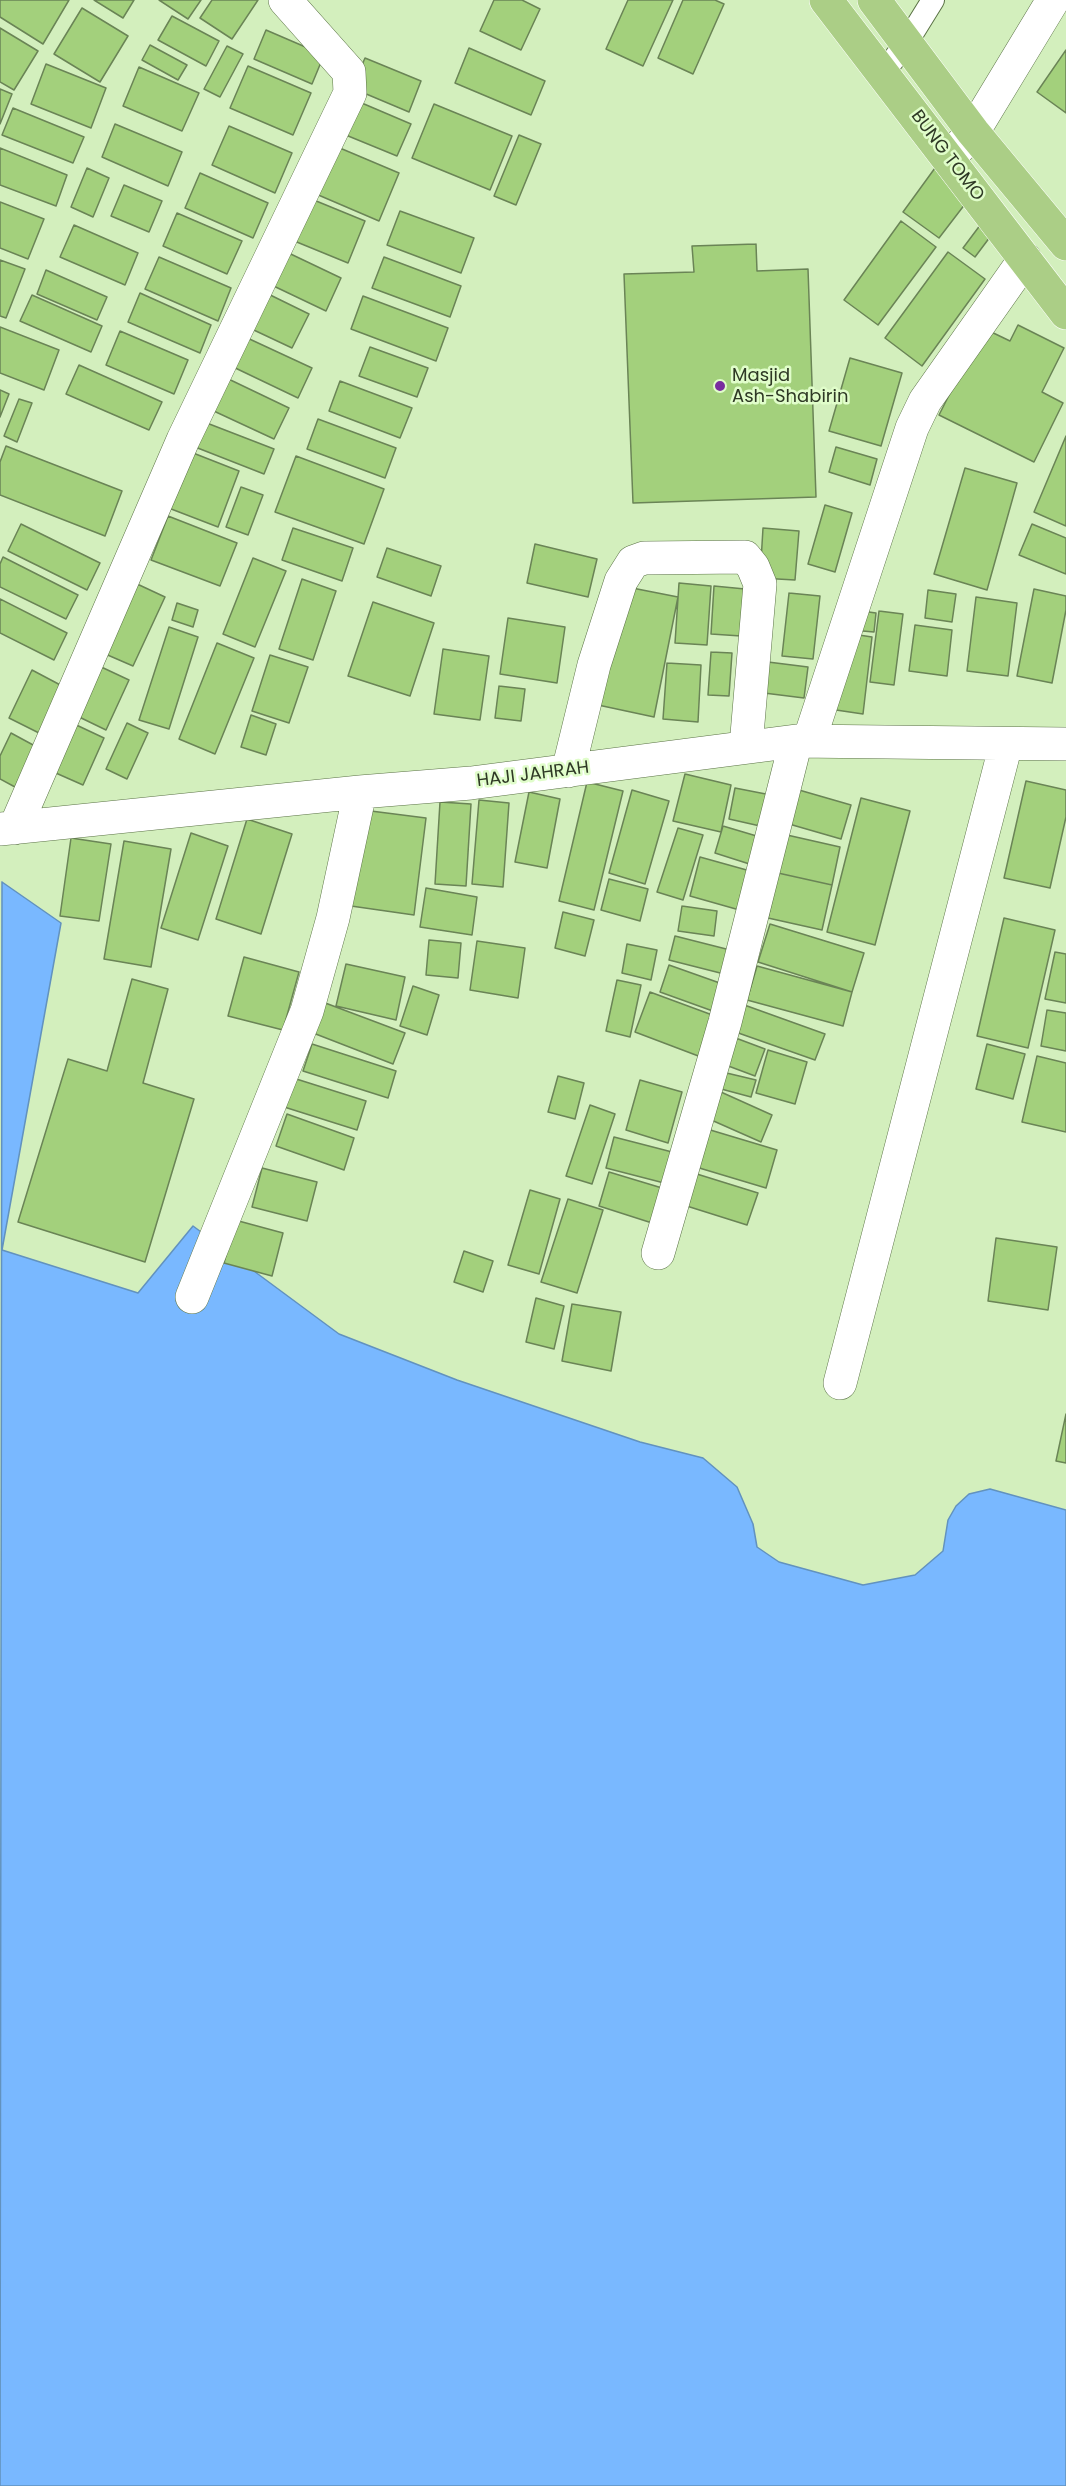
<!DOCTYPE html>
<html>
<head>
<meta charset="utf-8">
<style>
  body { margin:0 }
  canvas { display:block; background:#d3efbd }
</style>
</head>
<body>
<canvas width="1066" height="2486"></canvas>
<script>
const ctx = document.querySelector('canvas').getContext('2d');
ctx.lineJoin = 'round';
function fill(path, color) { ctx.fillStyle = color; ctx.fill(path, 'evenodd'); }
const shape = rows => new Path2D(rows.map(r => 'M' + r).join(''));
function trace(path, color, width, dash) { ctx.strokeStyle = color; ctx.lineWidth = width; ctx.lineCap = dash ? 'butt' : 'round'; ctx.setLineDash(dash || []); ctx.stroke(path); }
function write(font, color, halo, rows, align = 'center') {
  ctx.font = font + ' Poppins,sans-serif'; ctx.lineWidth = 5; ctx.setLineDash([]); ctx.textBaseline = 'middle'; ctx.strokeStyle = halo; ctx.fillStyle = color; for (const [text, x, y, turn = 0] of rows) {
    ctx.save(); ctx.translate(x, y); ctx.rotate((+turn || 0) * Math.PI / 180); ctx.textAlign = isNaN(turn) ? turn : align; if (halo) ctx.strokeText(text, 0, 0); ctx.fillText(text, 0, 0); ctx.restore();
  }
}
const water = shape([
  [2,882,61,923,2,1250,138,1293,193,1226,339,1334,457,1380,640,1442,703,1458,737,1487,753,1524,757,1547,779,1562,863,1585,915,1575,943,1551,948,1520,956,1506,969,1494,990,1489,1066,1510,1066,2486,0,2486,2,882]
]);
fill(water, '#79b8ff');
trace(water, '#6292be', 1.5);
const building = shape([
  [0,0,69,0,43,44,0,17,0,0],
  [94,0,134,0,123,18,94,0],
  [159,0,201,0,188,19,159,0],
  [212,0,258,0,232,39,200,18,212,0],
  [494,0,522,0,540,9,521,50,480,31,494,0],
  [628,0,673,0,643,66,606,49,628,0],
  [683,0,715,0,724,4,693,74,658,58,683,0],
  [82,8,128,36,100,82,54,54,82,8],
  [172,16,219,41,206,66,158,40,172,16],
  [0,28,38,51,14,90,0,82,0,28],
  [266,30,324,55,312,84,254,59,266,30],
  [150,45,187,65,178,80,142,60,150,45],
  [227,46,243,54,220,97,204,89,227,46],
  [469,48,545,81,531,115,455,83,469,48],
  [1066,50,1066,113,1037,92,1066,50],
  [365,58,421,81,409,112,352,88,365,58],
  [46,64,106,88,91,128,31,104,46,64],
  [248,66,311,93,293,135,230,108,248,66],
  [139,67,199,93,182,131,123,106,139,67],
  [0,89,12,94,0,124,0,89],
  [350,98,411,124,397,156,336,131,350,98],
  [434,104,512,136,490,190,412,158,434,104],
  [13,108,84,137,73,163,2,135,13,108],
  [115,124,182,152,168,186,102,157,115,124],
  [229,126,292,153,275,193,212,165,229,126],
  [519,135,541,144,516,205,494,196,519,135],
  [328,143,399,173,379,221,309,191,328,143],
  [0,148,67,175,56,206,0,185,0,148],
  [87,168,109,178,93,217,71,207,87,168],
  [935,168,972,195,939,238,903,212,935,168],
  [200,173,268,203,253,238,185,208,200,173],
  [124,185,162,201,149,232,111,216,124,185],
  [304,196,365,221,348,263,287,238,304,196],
  [0,202,44,219,28,259,0,248,0,202],
  [400,211,474,238,461,273,387,245,400,211],
  [177,213,242,241,227,274,163,246,177,213],
  [901,221,936,247,878,325,844,300,901,221],
  [981,224,993,233,975,257,963,248,981,224],
  [74,225,138,253,125,285,60,257,74,225],
  [756,244,757,271,808,269,816,497,633,503,624,274,694,272,692,246,756,244],
  [276,247,341,278,326,311,261,280,276,247],
  [948,252,985,279,922,366,885,338,948,252],
  [159,257,231,288,218,321,145,289,159,257],
  [384,257,461,286,450,317,372,288,384,257],
  [0,260,25,269,6,318,0,316,0,260],
  [46,270,107,297,97,320,37,294,46,270],
  [258,289,309,314,292,348,241,324,258,289],
  [140,293,211,325,200,353,128,322,140,293],
  [32,295,102,326,91,352,20,321,32,295],
  [363,296,448,328,436,361,351,329,363,296],
  [1018,325,1064,348,1042,392,1063,403,1034,462,939,415,983,328,1010,341,1018,325],
  [0,327,59,350,44,390,0,373,0,327],
  [120,331,188,360,174,394,106,365,120,331],
  [243,336,312,368,298,398,229,365,243,336],
  [370,347,428,368,417,397,359,376,370,347],
  [850,358,902,373,881,446,829,431,850,358],
  [79,365,162,402,149,430,66,394,79,365],
  [218,374,289,408,274,439,203,406,218,374],
  [340,381,412,408,400,438,329,411,340,381],
  [0,390,9,394,0,417,0,390],
  [19,399,32,403,17,442,4,436,19,399],
  [318,419,396,448,385,478,307,449,318,419],
  [199,420,274,449,264,474,190,445,199,420],
  [1066,436,1066,526,1034,512,1066,436],
  [6,446,122,491,105,536,0,495,0,462,6,446],
  [836,447,877,459,870,485,829,472,836,447],
  [188,451,239,471,218,527,166,507,188,451],
  [296,456,384,489,364,544,275,512,296,456],
  [965,468,1017,483,987,590,934,574,965,468],
  [241,487,263,495,248,535,226,527,241,487],
  [825,505,852,513,835,572,808,564,825,505],
  [168,516,237,543,220,586,151,560,168,516],
  [21,524,100,563,87,590,8,551,21,524],
  [1032,524,1066,538,1066,574,1019,555,1032,524],
  [293,528,353,548,342,581,282,560,293,528],
  [763,528,799,531,795,580,760,578,763,528],
  [535,544,597,559,588,597,527,583,535,544],
  [387,548,441,566,431,596,377,577,387,548],
  [3,557,78,595,66,619,0,587,0,564,3,557],
  [253,558,286,571,255,647,223,634,253,558],
  [302,579,336,591,313,660,279,649,302,579],
  [135,583,165,597,133,666,103,653,135,583],
  [679,583,711,586,707,645,675,643,679,583],
  [622,586,678,597,654,717,598,705,622,586],
  [714,586,745,589,741,636,711,634,714,586],
  [1034,589,1066,596,1066,610,1052,683,1017,676,1034,589],
  [928,590,956,594,952,622,925,618,928,590],
  [789,593,820,596,813,659,782,656,789,593],
  [976,597,1017,603,1008,676,967,671,976,597],
  [0,599,67,633,54,660,0,633,0,599],
  [373,602,434,623,410,696,348,676,373,602],
  [177,603,198,610,193,627,172,620,177,603],
  [854,610,876,613,874,632,851,630,854,610],
  [879,611,903,614,894,685,870,682,879,611],
  [508,618,565,627,557,683,500,674,508,618],
  [915,625,952,630,947,676,909,671,915,625],
  [169,627,198,637,169,729,139,720,169,627],
  [846,633,872,637,863,714,836,710,846,633],
  [217,643,254,658,215,754,179,739,217,643],
  [443,649,489,656,480,720,434,714,443,649],
  [711,652,732,653,729,696,708,695,711,652],
  [270,655,308,667,289,723,252,711,270,655],
  [768,662,808,667,804,698,764,693,768,662],
  [667,663,701,665,698,722,663,719,667,663],
  [97,665,129,680,106,730,75,715,97,665],
  [32,670,66,688,43,735,9,718,32,670],
  [499,686,525,689,521,721,495,718,499,686],
  [251,715,276,724,266,755,241,747,251,715],
  [70,722,104,738,83,785,49,770,70,722],
  [127,723,148,733,127,779,106,769,127,723],
  [11,733,35,746,15,787,0,779,0,756,11,733],
  [685,774,731,785,721,832,673,821,685,774],
  [1026,781,1066,790,1066,817,1050,888,1004,878,1026,781],
  [587,782,623,791,594,910,559,901,587,782],
  [735,788,776,796,769,828,729,819,735,788],
  [632,790,669,801,645,884,609,873,632,790],
  [799,790,851,805,841,839,789,824,799,790],
  [529,792,560,799,547,868,515,862,529,792],
  [861,798,910,811,875,945,827,932,861,798],
  [479,800,509,803,503,887,472,884,479,800],
  [440,802,471,804,466,886,435,884,440,802],
  [363,810,426,818,414,915,351,906,363,810],
  [247,819,292,834,261,934,216,919,247,819],
  [723,826,770,840,762,868,715,853,723,826],
  [678,828,703,835,683,900,657,892,678,828],
  [191,833,228,846,198,940,161,928,191,833],
  [787,835,840,847,832,885,778,873,787,835],
  [71,838,111,844,99,921,60,916,71,838],
  [124,841,171,849,151,967,104,959,124,841],
  [700,857,761,874,750,913,690,896,700,857],
  [778,873,832,885,822,930,768,918,778,873],
  [609,879,648,889,640,921,601,910,609,879],
  [426,888,477,897,472,935,420,927,426,888],
  [682,906,717,911,714,936,678,931,682,906],
  [563,912,594,920,585,956,555,948,563,912],
  [1004,918,1055,930,1028,1048,977,1036,1004,918],
  [770,924,864,953,852,992,758,962,770,924],
  [675,936,738,952,732,976,669,960,675,936],
  [429,940,461,943,458,978,426,975,429,940],
  [477,941,525,948,518,998,470,990,477,941],
  [627,944,657,950,651,980,622,973,627,944],
  [1055,952,1066,954,1066,1003,1045,999,1055,952],
  [244,957,299,972,283,1030,228,1016,244,957],
  [346,964,405,977,396,1020,336,1006,346,964],
  [669,965,731,987,721,1014,660,992,669,965],
  [757,966,852,992,843,1026,747,1000,757,966],
  [132,979,168,989,143,1083,194,1099,145,1262,18,1222,68,1059,107,1071,132,979],
  [617,980,641,985,630,1037,606,1031,617,980],
  [413,986,439,995,427,1035,400,1026,413,986],
  [650,992,715,1016,701,1057,635,1032,650,992],
  [320,1001,405,1033,393,1064,308,1031,320,1001],
  [736,1002,825,1034,815,1060,727,1029,736,1002],
  [1047,1010,1066,1013,1066,1051,1041,1046,1047,1010],
  [725,1034,765,1049,755,1076,715,1061,725,1034],
  [312,1044,396,1071,388,1098,303,1071,312,1044],
  [987,1044,1025,1054,1013,1099,976,1089,987,1044],
  [768,1050,807,1062,795,1104,756,1093,768,1050],
  [1037,1056,1066,1063,1066,1132,1022,1122,1037,1056],
  [714,1070,756,1080,751,1097,710,1086,714,1070],
  [558,1076,584,1083,575,1119,548,1112,558,1076],
  [290,1077,366,1101,357,1130,281,1106,290,1077],
  [640,1080,682,1092,668,1143,626,1130,640,1080],
  [712,1088,772,1115,761,1142,700,1115,712,1088],
  [590,1105,615,1114,592,1184,566,1176,590,1105],
  [287,1114,354,1138,344,1170,276,1146,287,1114],
  [697,1126,777,1150,766,1188,686,1164,697,1126],
  [614,1137,676,1153,668,1184,606,1168,614,1137],
  [262,1168,317,1182,307,1221,252,1207,262,1168],
  [684,1170,758,1193,747,1225,674,1202,684,1170],
  [609,1172,662,1188,652,1223,599,1206,609,1172],
  [530,1190,560,1199,539,1274,508,1265,530,1190],
  [568,1199,603,1210,577,1293,541,1282,568,1199],
  [235,1220,283,1233,272,1276,224,1263,235,1220],
  [996,1238,1057,1247,1048,1310,988,1301,996,1238],
  [464,1251,493,1261,483,1292,454,1282,464,1251],
  [536,1298,564,1306,554,1349,526,1342,536,1298],
  [572,1304,621,1312,611,1371,562,1361,572,1304],
  [1066,1414,1066,1463,1056,1461,1066,1414]
]);
fill(building, '#a3d07c');
trace(building, '#6a8456', 1.5);
const lane = shape([
  [883,73,907,42,933,0]
]);
const street = shape([
  [949,158,973,132,1053,0],
  [809,741,912,428,925,401,1025,259],
  [568,771,594,665,621,581,633,562,644,558,745,557,753,567,760,584,746,746],
  [15,828,183,440,350,93,349,72,285,0],
  [0,829,360,792,471,783,796,741,1066,744],
  [658,1253,725,1022,796,741],
  [192,1297,307,1011,333,918,360,792],
  [840,1383,1006,744]
]);
const primary = shape([
  [826,0,1066,313],
  [874,0,973,132,1066,244]
]);
trace(lane, '#5b7346', 24);
trace(street, '#5b7346', 34);
trace(primary, '#fff', 34);
trace(lane, '#fff', 22);
trace(street, '#fff', 33);
trace(primary, '#abce86', 33);
for (const [x, y, r, color] of [
  [720,386,6,"#792d9f"]
]) { const dot = new Path2D(); dot.arc(x, y, r, 0, 2 * Math.PI); ctx.fillStyle = color; ctx.fill(dot); trace(dot, '#e0fdca', 2); }
write('18px', '#2e3925', '#e0fdca', [
  ["BUNG TOMO",947,156,53],
  ["HAJI JAHRAH",533,775,-7]
]);
write('18px', '#2e3925', '#e0fdca', [
  ["Masjid",732,376],
  ["Ash-Shabirin",732,397]
], 'left');
</script>
</body>
</html>
